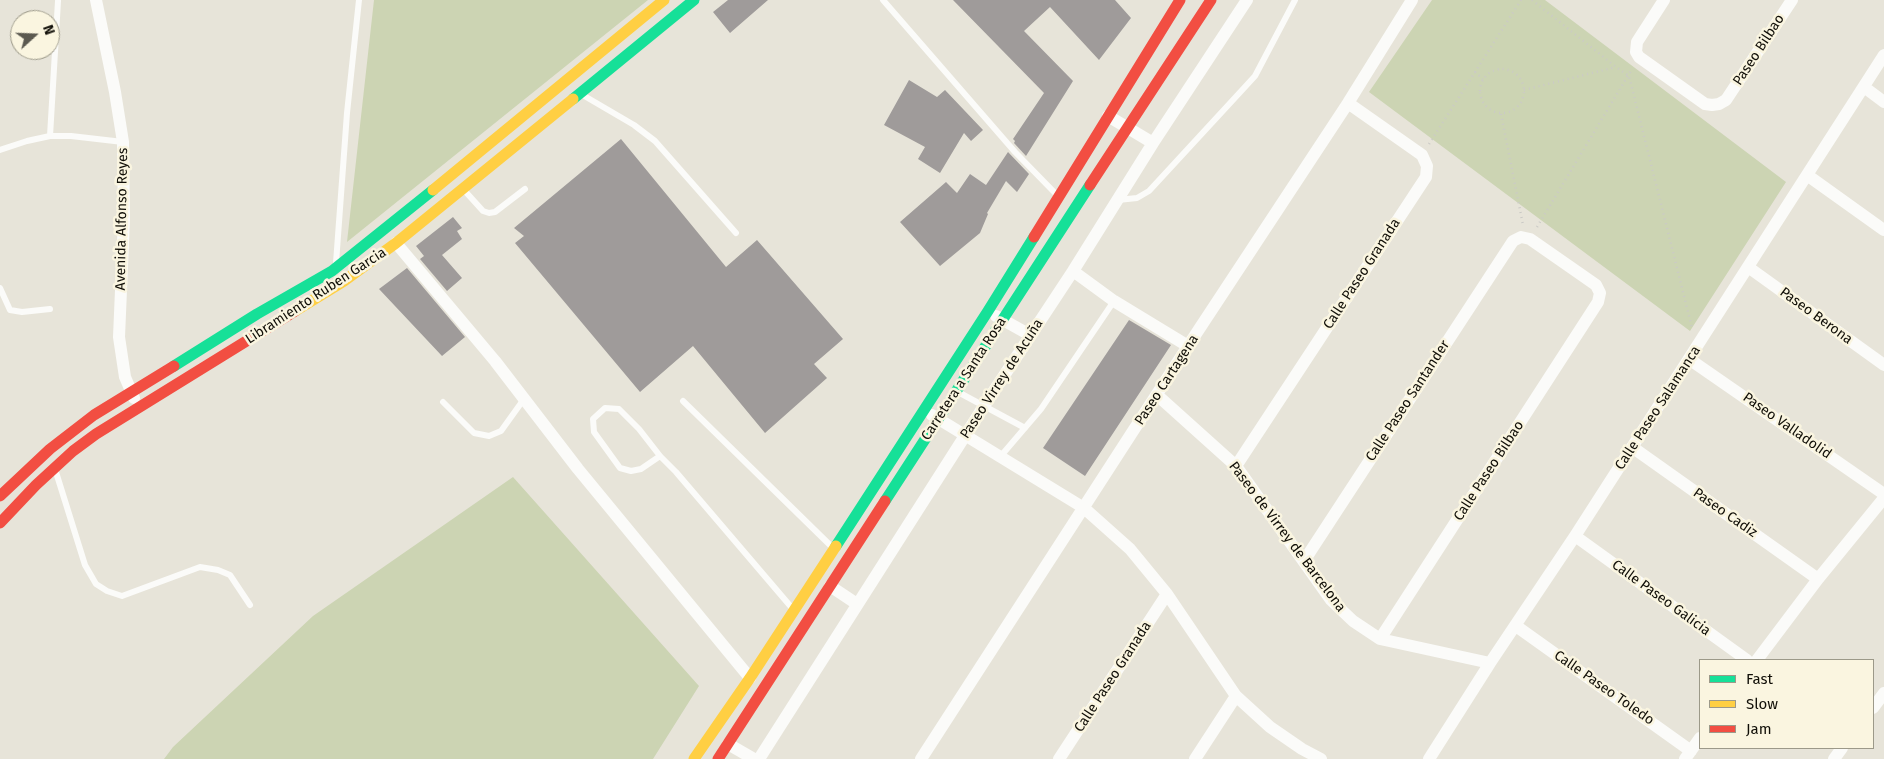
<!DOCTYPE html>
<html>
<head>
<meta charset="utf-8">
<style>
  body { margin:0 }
  #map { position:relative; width:1884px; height:759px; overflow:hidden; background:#e7e4d9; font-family:"Fira Sans",sans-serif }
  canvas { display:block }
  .legend { position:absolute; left:1699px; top:659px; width:175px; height:90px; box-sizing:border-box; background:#faf5e0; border:1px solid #9c9989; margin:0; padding:6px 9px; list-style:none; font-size:15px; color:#100e07 }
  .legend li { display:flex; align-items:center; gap:10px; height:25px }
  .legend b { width:25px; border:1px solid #9c9989 }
  .north { position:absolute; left:10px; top:10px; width:50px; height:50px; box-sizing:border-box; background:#faf5e0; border:1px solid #9c9989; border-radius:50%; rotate:70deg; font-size:14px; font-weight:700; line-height:20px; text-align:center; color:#100e07 }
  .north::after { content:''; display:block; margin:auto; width:18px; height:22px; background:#5b5950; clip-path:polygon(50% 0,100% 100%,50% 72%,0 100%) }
</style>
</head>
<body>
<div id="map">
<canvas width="1884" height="759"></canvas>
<ul class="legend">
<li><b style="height:6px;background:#16e098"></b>Fast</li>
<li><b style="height:6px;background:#ffcf43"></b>Slow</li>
<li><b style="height:6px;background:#f24e42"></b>Jam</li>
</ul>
<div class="north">N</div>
</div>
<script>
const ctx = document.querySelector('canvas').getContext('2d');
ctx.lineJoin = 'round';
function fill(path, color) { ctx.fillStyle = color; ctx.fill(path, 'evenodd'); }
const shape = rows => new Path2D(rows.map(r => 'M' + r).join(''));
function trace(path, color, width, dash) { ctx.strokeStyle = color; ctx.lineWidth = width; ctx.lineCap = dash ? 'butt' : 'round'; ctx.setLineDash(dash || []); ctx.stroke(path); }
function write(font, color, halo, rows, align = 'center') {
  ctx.font = font + ' "Fira Sans",sans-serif'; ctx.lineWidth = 5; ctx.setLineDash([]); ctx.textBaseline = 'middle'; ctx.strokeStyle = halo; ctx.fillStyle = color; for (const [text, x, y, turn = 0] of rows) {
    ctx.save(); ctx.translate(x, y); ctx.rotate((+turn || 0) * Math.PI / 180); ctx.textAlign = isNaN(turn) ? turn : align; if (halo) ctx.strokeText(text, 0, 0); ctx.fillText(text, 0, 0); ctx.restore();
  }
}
fill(shape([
  [374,0,648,0,347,242],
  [1432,0,1545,0,1786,182,1690,331,1369,92],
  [513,477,699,686,653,759,164,759,173,747,313,616]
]), '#ccd4b3');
fill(shape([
  [728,0,768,0,730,33,713,12],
  [953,0,1115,0,1131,18,1099,60,1050,7,1024,31,1073,81,1026,156,1014,143,1015,141,1013,139,1044,93],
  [909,80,937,97,945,90,983,130,971,141,964,133,940,173,918,159,925,147,884,125],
  [621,139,726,267,757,240,843,339,814,364,827,378,765,433,693,346,640,392,515,243,524,236,514,228],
  [1008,152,1029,174,1017,192,1006,181,987,213,988,214,980,233,940,266,900,222,946,182,957,193,970,174,986,185],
  [453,217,462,228,457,231,462,239,442,255,462,278,447,291,420,259,424,256,416,246],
  [407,268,465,337,442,356,379,289],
  [1129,320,1171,345,1085,476,1043,448]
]), '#9f9b9a');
trace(shape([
  [1532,0,1616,67,1629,76,1692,328],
  '1480 91a22 22 0 1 1 44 0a22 22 0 1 1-44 0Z',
  [1475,72,1483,79],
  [1524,90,1616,67],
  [1501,114,1523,225],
  [1429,144,1521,0],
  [1537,227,1632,69]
]), '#cbcac6', 2.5, [1, 4]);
trace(shape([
  [883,0,1015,152,1056,194],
  [581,94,634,125,655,141,736,233],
  [50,136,58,1],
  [0,150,27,141,50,136,71,136,123,142],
  [464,190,483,211,489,213,495,212,525,189],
  [1118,200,1137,198,1149,191,1244,88,1255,76,1295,0],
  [336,263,347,113,359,0],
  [0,288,10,310,22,312,50,309],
  [958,392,1025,428],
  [683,401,831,546],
  [443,402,474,433,489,436,501,431,524,399],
  [660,456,641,469,631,471,620,468,594,432,593,419,605,408,619,409,639,429,660,456,676,472,792,608],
  [1000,457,1041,409,1114,301],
  [55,469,85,565,96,584,107,591,122,596,200,567,218,570,230,575,250,605]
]), '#fbfbf9', 6);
trace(shape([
  [96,0,115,92,123,142,124,219,119,337,125,377,134,398],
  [1664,0,1637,42,1636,52,1639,57,1705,104,1712,105,1719,104,1726,100,1792,0],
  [1864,87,1884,102],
  [1108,116,1153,143],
  [1807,175,1884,230],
  [396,243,495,361,578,469,750,678],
  [1748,267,1884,365],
  [1073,271,1114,301,1188,346],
  [996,316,1030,335],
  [1689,359,1884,494],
  [1157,395,1236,466,1331,600,1353,621,1380,639,1490,663],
  [932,415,1084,508,1130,549,1167,594,1236,696,1270,727,1302,749,1321,759],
  [1632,447,1818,579],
  [1236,466,1426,177,1427,166,1422,155,1348,103],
  [1575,536,1747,660],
  [1304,561,1513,241,1521,237,1530,239,1596,285,1600,293,1598,302,1380,639],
  [830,586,857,604],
  [1516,626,1691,751],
  [1757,660,1818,579,1884,498],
  [1873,708,1884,693],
  [728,744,754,759],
  [759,759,984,406,1073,271,1153,143,1247,0],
  [921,759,1188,346,1348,103,1412,0],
  [1059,759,1167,594],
  [1195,759,1236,696],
  [1429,759,1490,663,1575,536,1884,55],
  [1685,759,1700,738],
  [1834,759,1842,748]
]), '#fbfbf9', 12);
trace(shape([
  [573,99,694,0],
  [174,366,257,314,332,271,433,190],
  [885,501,1090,185],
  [836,546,988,311,1034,237]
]), '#16e098', 11);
trace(shape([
  [433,190,664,0],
  [295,311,344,281,396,243,573,99],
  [694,759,750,678,836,546]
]), '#ffcf43', 11);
trace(shape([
  [1090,185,1211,0],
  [1034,237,1180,0],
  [0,496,50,449,94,415,174,366],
  [0,523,36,485,73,451,96,434,295,311],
  [718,759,885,501]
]), '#f24e42', 11);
write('14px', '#100e07', '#faf5e0', [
  ["Paseo Bilbao",1759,50,-57],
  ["Avenida Alfonso Reyes",122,219,-89],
  ["Calle Paseo Granada",1362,274,-57],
  ["Libramiento Ruben Garcia",316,296,-33],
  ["Paseo Berona",1816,316,36],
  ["Carretera a Santa Rosa",964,379,-57],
  ["Paseo Virrey de Acuña",1002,379,-57],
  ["Paseo Cartagena",1167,380,-57],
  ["Calle Paseo Santander",1408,401,-57],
  ["Calle Paseo Salamanca",1658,408,-57],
  ["Paseo Valladolid",1787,426,35],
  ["Calle Paseo Bilbao",1489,471,-57],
  ["Paseo Cadiz",1725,513,35],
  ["Paseo de Virrey de Barcelona",1287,537,53],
  ["Calle Paseo Galicia",1661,598,36],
  ["Calle Paseo Granada",1113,677,-57],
  ["Calle Paseo Toledo",1604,688,35]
]);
</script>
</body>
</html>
